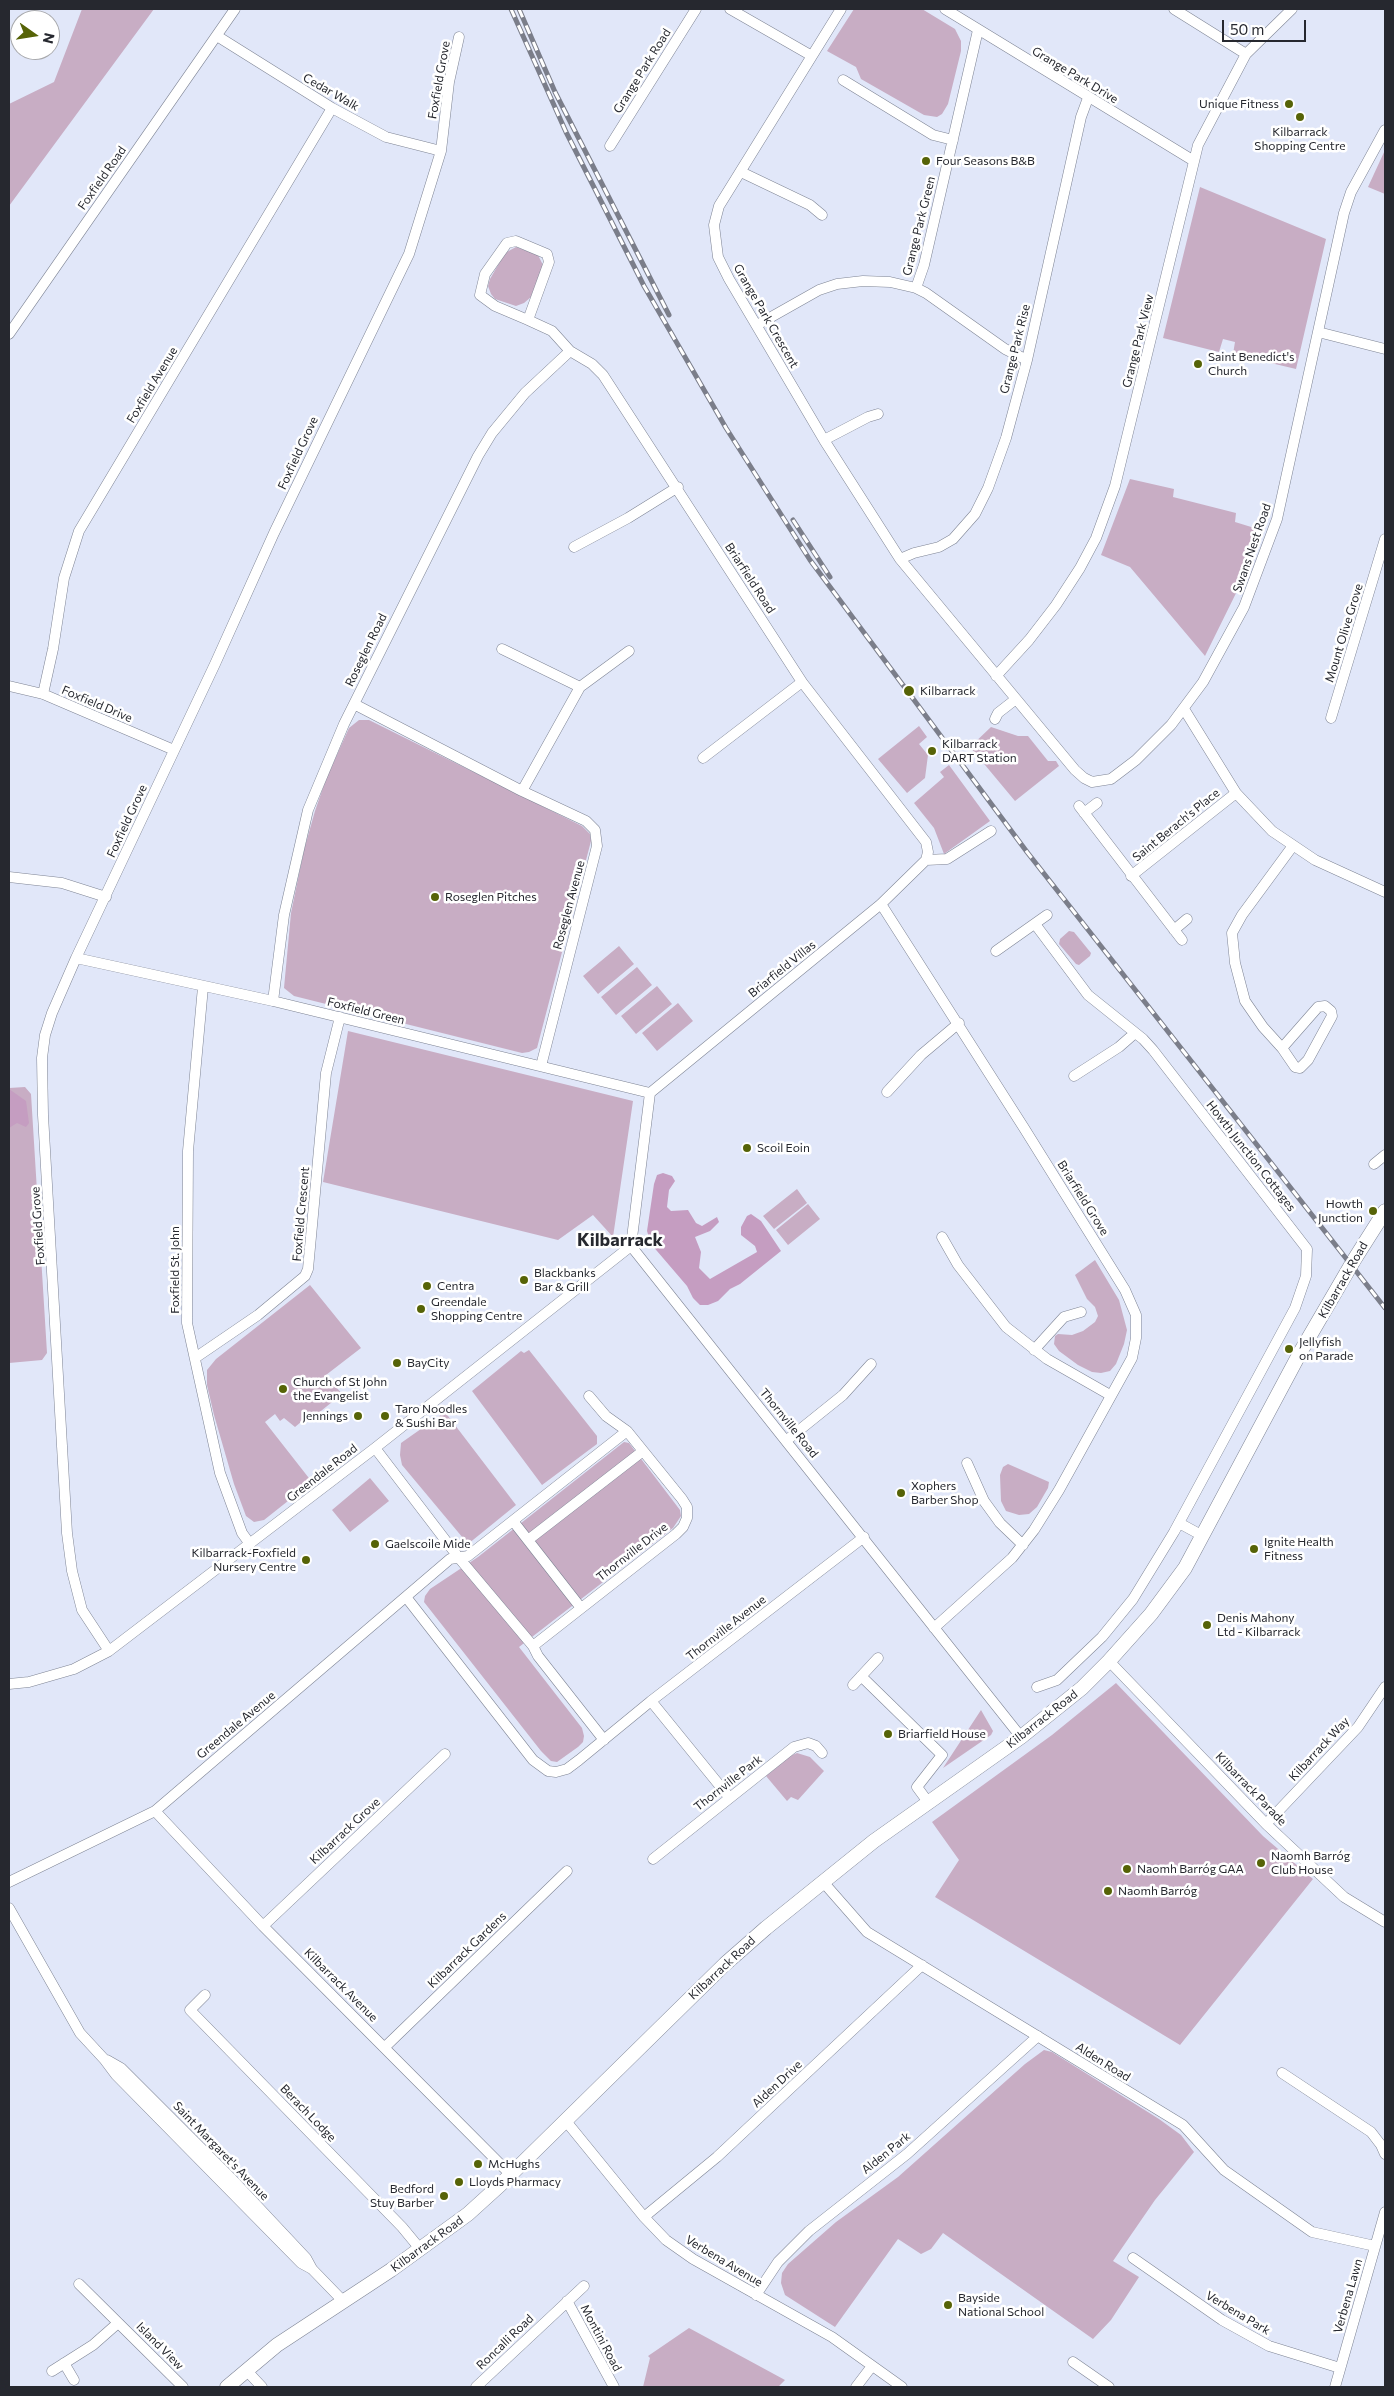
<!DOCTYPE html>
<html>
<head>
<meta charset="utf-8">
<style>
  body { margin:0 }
  #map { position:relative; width:1394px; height:2396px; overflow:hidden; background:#e1e7f9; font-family:Commissioner,sans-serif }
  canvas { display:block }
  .frame { position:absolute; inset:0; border:10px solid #26282f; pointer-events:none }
  .north { position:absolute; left:10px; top:10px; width:50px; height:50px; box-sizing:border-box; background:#fff; border:1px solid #a8a9ac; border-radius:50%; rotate:103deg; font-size:14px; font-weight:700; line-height:20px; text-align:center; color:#26282f }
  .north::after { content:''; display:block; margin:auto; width:18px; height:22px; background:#566307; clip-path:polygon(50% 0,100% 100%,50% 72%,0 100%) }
  .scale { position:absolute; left:1222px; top:20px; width:84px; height:22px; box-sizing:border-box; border:2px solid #26282f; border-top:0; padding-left:6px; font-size:15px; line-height:18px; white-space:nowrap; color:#26282f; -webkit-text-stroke:4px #fff; paint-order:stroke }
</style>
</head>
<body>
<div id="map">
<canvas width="1394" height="2396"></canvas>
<div class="frame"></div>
<div class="north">N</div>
<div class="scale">50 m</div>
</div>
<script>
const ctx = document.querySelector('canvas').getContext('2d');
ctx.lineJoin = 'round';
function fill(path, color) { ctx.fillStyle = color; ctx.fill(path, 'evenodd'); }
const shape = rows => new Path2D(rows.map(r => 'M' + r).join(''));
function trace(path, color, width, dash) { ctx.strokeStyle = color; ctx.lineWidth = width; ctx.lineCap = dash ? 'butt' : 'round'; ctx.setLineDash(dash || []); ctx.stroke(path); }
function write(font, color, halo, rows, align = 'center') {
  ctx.font = font + ' Commissioner,sans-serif'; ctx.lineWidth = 5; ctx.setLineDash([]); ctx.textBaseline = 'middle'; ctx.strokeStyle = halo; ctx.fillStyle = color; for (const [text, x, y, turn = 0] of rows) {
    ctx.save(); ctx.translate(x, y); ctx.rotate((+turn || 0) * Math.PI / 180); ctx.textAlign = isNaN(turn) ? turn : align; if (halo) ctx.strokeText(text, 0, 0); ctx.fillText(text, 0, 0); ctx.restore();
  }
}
fill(shape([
  [82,9,154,9,9,206,9,104,54,82],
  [854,9,922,9,955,29,961,41,961,51,948,104,942,114,937,117,924,115,861,79,856,67,827,51],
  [1385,150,1385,194,1368,187],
  [1200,187,1326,239,1296,369,1233,354,1235,342,1223,339,1219,352,1163,338],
  [516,247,538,255,543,265,531,297,524,303,516,306,495,299,491,294,488,286,490,279,505,253],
  [1130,479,1174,489,1173,497,1236,513,1235,522,1261,530,1243,579,1205,656,1130,567,1101,555],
  [359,720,369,720,582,826,590,834,591,841,537,1048,529,1052,522,1053,294,996,284,988,291,913,304,850,315,811,326,779,349,728],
  [919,726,927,737,919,744,928,755,925,778,907,793,878,759],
  [991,727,1018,736,1028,736,1048,761,1056,761,1059,766,1015,801,970,747],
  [949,765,990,821,944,854,934,828,914,803,944,777,940,772],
  [1069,931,1074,932,1091,953,1090,956,1079,965,1076,964,1059,944,1060,939],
  [619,946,634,964,598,994,583,976],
  [637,967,652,985,616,1015,601,997],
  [657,986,672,1004,636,1034,621,1016],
  [678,1003,693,1021,657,1051,642,1033],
  [348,1031,633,1101,613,1237,593,1215,558,1240,323,1182],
  [25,1087,31,1094,47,1353,42,1360,9,1363,9,1088],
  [797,1189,807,1203,774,1229,763,1216],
  [808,1204,820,1219,788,1245,776,1230],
  [1095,1260,1119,1300,1127,1330,1124,1344,1116,1364,1110,1371,1101,1373,1092,1372,1078,1365,1059,1351,1054,1344,1055,1336,1058,1334,1072,1335,1083,1331,1095,1322,1098,1316,1095,1307,1087,1299,1075,1275],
  [310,1285,361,1348,326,1375,342,1394,316,1415,313,1412,295,1427,284,1418,280,1421,275,1414,265,1422,312,1482,264,1520,254,1522,246,1516,234,1484,214,1415,207,1385,207,1370,216,1359],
  [529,1350,597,1436,597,1444,542,1485,472,1391,521,1351,524,1353],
  [445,1412,516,1505,468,1544,402,1465,400,1455,401,1443],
  [624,1442,629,1443,680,1510,681,1516,673,1528,519,1647,582,1728,584,1736,583,1742,578,1747,557,1762,551,1761,541,1751,424,1602,425,1596,430,1589,478,1557],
  [1008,1464,1049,1482,1048,1488,1037,1507,1029,1514,1019,1515,1006,1511,1001,1501,1000,1475,1003,1467],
  [370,1478,389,1501,350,1532,332,1510],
  [1116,1683,1263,1836,1313,1879,1180,2045,935,1897,959,1860,932,1822,1052,1735],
  [981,1710,993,1731,991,1735,943,1768],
  [797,1753,810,1757,824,1771,798,1800,791,1797,787,1801,766,1776,790,1756],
  [1044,2050,1052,2052,1159,2119,1181,2135,1194,2152,1155,2200,1113,2261,1139,2277,1111,2320,1093,2339,943,2233,931,2249,921,2254,898,2239,835,2327,785,2295,781,2283,782,2273,788,2264,836,2222,898,2177,1025,2064],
  [689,2328,785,2380,778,2387,643,2387,650,2358,648,2356]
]), '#c8adc4');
fill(shape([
  [9,1089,26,1101,29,1123,26,1127,17,1123,9,1128],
  [663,1173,672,1176,675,1181,669,1190,667,1207,671,1211,688,1210,696,1223,702,1226,717,1217,719,1222,710,1231,695,1237,701,1252,699,1268,710,1279,757,1252,755,1246,741,1235,741,1227,747,1216,751,1214,761,1221,781,1251,740,1284,730,1289,718,1301,708,1305,700,1305,693,1298,687,1286,651,1244,647,1231,654,1184,657,1175]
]), '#c59dc1');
const street = shape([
  [730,9,812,56],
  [841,9,719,206,714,225,718,257,729,279,824,440,900,559,1075,770,1084,778,1092,782,1111,779,1136,760,1171,725,1203,682,1244,607,1277,519,1344,213,1351,192,1385,130],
  [945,9,1194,161],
  [1174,9,1246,54],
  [217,36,332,108,386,137,441,151],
  [843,80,933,135,953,140],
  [610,146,696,9],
  [741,172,810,205,822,215],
  [916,288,924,265,978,30],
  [528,320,495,306,480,295,485,274,507,243,516,241,547,254,549,262,528,320,552,331,570,351,592,364,603,375,802,682,926,842,928,852,926,860],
  [757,325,819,290,837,284,863,281,890,282,916,288,926,293,1005,349,1027,360],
  [1318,332,1385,349],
  [9,334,235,9],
  [824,440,868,417,878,414],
  [574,547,628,518,678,487],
  [900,559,914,553,939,547,953,539,975,514,988,488,1006,438,1027,360,1081,117,1088,98],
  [502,649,580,687,522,791],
  [996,676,1029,640,1056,605,1080,568,1096,538,1115,486,1198,145,1246,54,1292,9],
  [9,686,43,694,174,750],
  [580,687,629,651],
  [43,694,53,649,64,578,79,531,332,108],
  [354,704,522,791,586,821,595,830,597,846,541,1066],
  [1184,709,1236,793,1272,831,1315,860,1385,892],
  [1331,718,1385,539],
  [995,719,998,713,1016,699],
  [703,758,802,682],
  [1079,806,1182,940],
  [1084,813,1097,803],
  [926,860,947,859,991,831],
  [1131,876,1236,793],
  [9,877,62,883,106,897],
  [881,904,1024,1128,1125,1290,1136,1315,1136,1338,1132,1358,1059,1490,1034,1530,1012,1558,934,1628],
  [1035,924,1088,995,1143,1039,1153,1050,1307,1249,1306,1276,1295,1308,1174,1532,1133,1599,1102,1637,1057,1680,1037,1687],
  [1174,930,1187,919],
  [996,951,1047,915],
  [76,958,273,1001,650,1093],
  [203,987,188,1151,187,1323,220,1473,242,1533,250,1544],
  [273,1001,284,915,308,810,344,724,478,456,492,433,525,393,570,351],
  [1282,1048,1318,1007,1325,1006,1331,1011,1332,1016,1308,1060,1300,1068,1295,1067,1282,1048,1263,1027,1245,1001,1235,963,1232,933,1242,915,1292,847],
  [1074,1076,1119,1047,1135,1033],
  [887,1092,921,1055,959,1023],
  [650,1093,631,1246,1021,1737],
  [650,1093,881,904,926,860],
  [1374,1164,1385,1155],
  [942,1237,958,1265,1006,1327,1047,1359,1110,1395],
  [1034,1350,1064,1317,1081,1312],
  [195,1358,258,1315,305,1276,308,1269,326,1073,340,1017],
  [787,1440,843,1395,871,1364],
  [375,1448,459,1558,533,1646,538,1656,604,1740],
  [967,1463,984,1501,1000,1523,1023,1545],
  [513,1521,581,1608],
  [1179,1523,1203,1536],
  [528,1540,643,1451],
  [406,1597,533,1760,548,1771,556,1772,567,1769,579,1760,651,1701,864,1537],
  [533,1646,676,1534,683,1527,687,1518,687,1507,682,1499,627,1431,606,1416,589,1396],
  [109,1651,82,1610,72,1571,67,1533,43,1115,42,1058,45,1035,52,1013,76,958,215,664,274,533,409,254,441,151,449,82,459,37],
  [1109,1661,1266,1824,1344,1897,1385,1922],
  [861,1676,942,1755,917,1787,928,1802],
  [9,1684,29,1682,74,1669,109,1651,375,1448,631,1246],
  [853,1685,878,1658],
  [651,1701,729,1797],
  [155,1811,263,1926,510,2174],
  [1266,1824,1358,1727,1385,1687],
  [653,1859,794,1747,808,1743,816,1746,822,1753],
  [9,1882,155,1811,450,1559,468,1556,627,1431],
  [824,1883,867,1932,1183,2125,1224,2170,1312,2232,1375,2246],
  [9,1908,80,2033,104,2059,116,2075,301,2263,312,2269,343,2301],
  [263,1926,445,1754],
  [205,1995,190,2010,402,2227,421,2250],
  [385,2047,567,1871],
  [107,2060,121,2068,230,2177,306,2258,312,2269],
  [1282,2073,1371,2132,1381,2145,1385,2154],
  [565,2120,644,2217,666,2240,693,2259,832,2337,902,2387],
  [644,2217,717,2157,922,1965],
  [1133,2258,1222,2320,1269,2346,1340,2368],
  [79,2284,183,2387],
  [756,2295,778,2262,809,2231,907,2154,1038,2036],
  [567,2301,614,2387],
  [1073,2362,1109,2387],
  [64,2363,74,2380],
  [246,2370,262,2387],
  [52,2371,93,2345,118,2323],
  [476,2387,584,2286],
  [856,2387,872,2366],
  [1335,2387,1385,2212]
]);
const secondary = shape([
  [227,2387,277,2345,391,2270,468,2214,500,2185,725,1964,766,1928,874,1841,1021,1737,1082,1688,1109,1661,1151,1614,1185,1568,1301,1351,1354,1260,1385,1211]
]);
trace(street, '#7e8494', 11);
trace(secondary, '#7e8494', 15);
trace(street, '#fff', 10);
trace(secondary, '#fff', 14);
const rail = shape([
  [511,9,566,132,644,286,726,428,810,560,1027,852,1385,1308],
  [519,9,555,92,669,315],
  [793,520,830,577]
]);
trace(rail, '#7b7e8a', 5);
trace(rail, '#fff', 3, [9]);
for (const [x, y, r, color] of [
  [1289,104,5,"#566307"],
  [1300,117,5,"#566307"],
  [926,161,5,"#566307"],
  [1198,364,5,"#566307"],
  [909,691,6,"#566307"],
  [932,751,5,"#566307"],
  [435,897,5,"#566307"],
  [747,1148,5,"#566307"],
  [1373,1211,5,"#566307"],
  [524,1280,5,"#566307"],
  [427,1286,5,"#566307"],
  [421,1309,5,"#566307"],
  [1289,1349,5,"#566307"],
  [397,1363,5,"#566307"],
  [283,1389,5,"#566307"],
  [358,1416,5,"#566307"],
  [385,1416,5,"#566307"],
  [901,1493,5,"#566307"],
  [375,1544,5,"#566307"],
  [1254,1549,5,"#566307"],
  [306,1560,5,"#566307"],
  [1207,1625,5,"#566307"],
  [888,1734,5,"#566307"],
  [1261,1863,5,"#566307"],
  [1127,1869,5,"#566307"],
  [1108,1891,5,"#566307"],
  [478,2164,5,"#566307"],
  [459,2182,5,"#566307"],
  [444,2196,5,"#566307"],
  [948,2305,5,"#566307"]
]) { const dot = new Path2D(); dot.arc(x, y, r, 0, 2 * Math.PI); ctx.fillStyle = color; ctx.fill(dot); trace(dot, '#fff', 2); }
write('12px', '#26282f', '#fff', [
  ["Grange Park Road",642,71,-58],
  ["Grange Park Drive",1075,75,31],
  ["Foxfield Grove",439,80,-80],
  ["Cedar Walk",331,92,30],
  ["Foxfield Road",102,178,-55],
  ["Grange Park Green",919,226,-76],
  ["Grange Park Crescent",766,316,60],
  ["Grange Park View",1138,341,-76],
  ["Grange Park Rise",1015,349,-76],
  ["Foxfield Avenue",152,385,-59],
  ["Foxfield Grove",298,453,-65],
  ["Swans Nest Road",1252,548,-71],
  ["Briarfield Road",750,578,57],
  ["Mount Olive Grove",1344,633,-73],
  ["Roseglen Road",366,650,-64],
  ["Foxfield Drive",97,704,23],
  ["Foxfield Grove",127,821,-65],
  ["Saint Berach's Place",1176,825,-39],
  ["Roseglen Avenue",569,905,-75],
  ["Briarfield Villas",782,969,-39],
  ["Foxfield Green",366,1011,14],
  ["Howth Junction Cottages",1251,1156,52],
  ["Briarfield Grove",1083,1198,58],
  ["Foxfield Crescent",301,1214,-85],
  ["Foxfield Grove",38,1226,-94],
  ["Foxfield St. John",175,1270,-90],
  ["Kilbarrack Road",1343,1280,-60],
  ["Thornville Road",789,1423,51],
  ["Greendale Road",322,1473,-38],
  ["Thornville Drive",632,1552,-38],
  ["Thornville Avenue",726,1628,-38],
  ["Kilbarrack Road",1042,1719,-38],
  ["Greendale Avenue",236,1725,-40],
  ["Kilbarrack Way",1319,1749,-47],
  ["Thornville Park",728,1783,-38],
  ["Kilbarrack Parade",1251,1789,46],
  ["Kilbarrack Grove",345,1831,-43],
  ["Kilbarrack Gardens",467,1950,-44],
  ["Kilbarrack Road",722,1968,-43],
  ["Kilbarrack Avenue",341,1985,45],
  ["Alden Road",1103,2062,32],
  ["Alden Drive",777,2084,-43],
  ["Berach Lodge",308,2113,46],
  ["Saint Margaret's Avenue",221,2151,46],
  ["Alden Park",886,2153,-39],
  ["Kilbarrack Road",427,2244,-36],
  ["Verbena Avenue",724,2261,31],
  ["Verbena Lawn",1348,2296,-74],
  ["Verbena Park",1238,2313,31],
  ["Montini Road",601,2338,62],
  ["Roncalli Road",505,2342,-44],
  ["Island View",160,2346,45]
]);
write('12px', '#26282f', '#fff', [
  ["Unique Fitness",1279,104,"right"],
  ["Kilbarrack",1300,132,"center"],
  ["Shopping Centre",1300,146,"center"],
  ["Four Seasons B&B",936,161],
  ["Saint Benedict's",1208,357],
  ["Church",1208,371],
  ["Kilbarrack",920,691],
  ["Kilbarrack",942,744],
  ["DART Station",942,758],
  ["Roseglen Pitches",445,897],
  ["Scoil Eoin",757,1148],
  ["Howth",1363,1204,"right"],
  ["Junction",1363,1218,"right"],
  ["Blackbanks",534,1273],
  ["Bar & Grill",534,1287],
  ["Centra",437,1286],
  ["Greendale",431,1302],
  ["Shopping Centre",431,1316],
  ["Jellyfish",1299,1342],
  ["on Parade",1299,1356],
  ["BayCity",407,1363],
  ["Church of St John",293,1382],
  ["the Evangelist",293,1396],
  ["Taro Noodles",395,1409],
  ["& Sushi Bar",395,1423],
  ["Jennings",348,1416,"right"],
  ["Xophers",911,1486],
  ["Barber Shop",911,1500],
  ["Ignite Health",1264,1542],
  ["Fitness",1264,1556],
  ["Gaelscoile Mide",385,1544],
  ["Kilbarrack-Foxfield",296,1553,"right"],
  ["Nursery Centre",296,1567,"right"],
  ["Denis Mahony",1217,1618],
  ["Ltd - Kilbarrack",1217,1632],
  ["Briarfield House",898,1734],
  ["Naomh Barróg",1271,1856],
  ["Club House",1271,1870],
  ["Naomh Barróg GAA",1137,1869],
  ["Naomh Barróg",1118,1891],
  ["McHughs",488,2164],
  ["Lloyds Pharmacy",469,2182],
  ["Bedford",434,2189,"right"],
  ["Stuy Barber",434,2203,"right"],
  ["Bayside",958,2298],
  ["National School",958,2312]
], 'left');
write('bold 18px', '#26282f', '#fff', [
  ["Kilbarrack",620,1240]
]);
</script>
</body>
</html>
